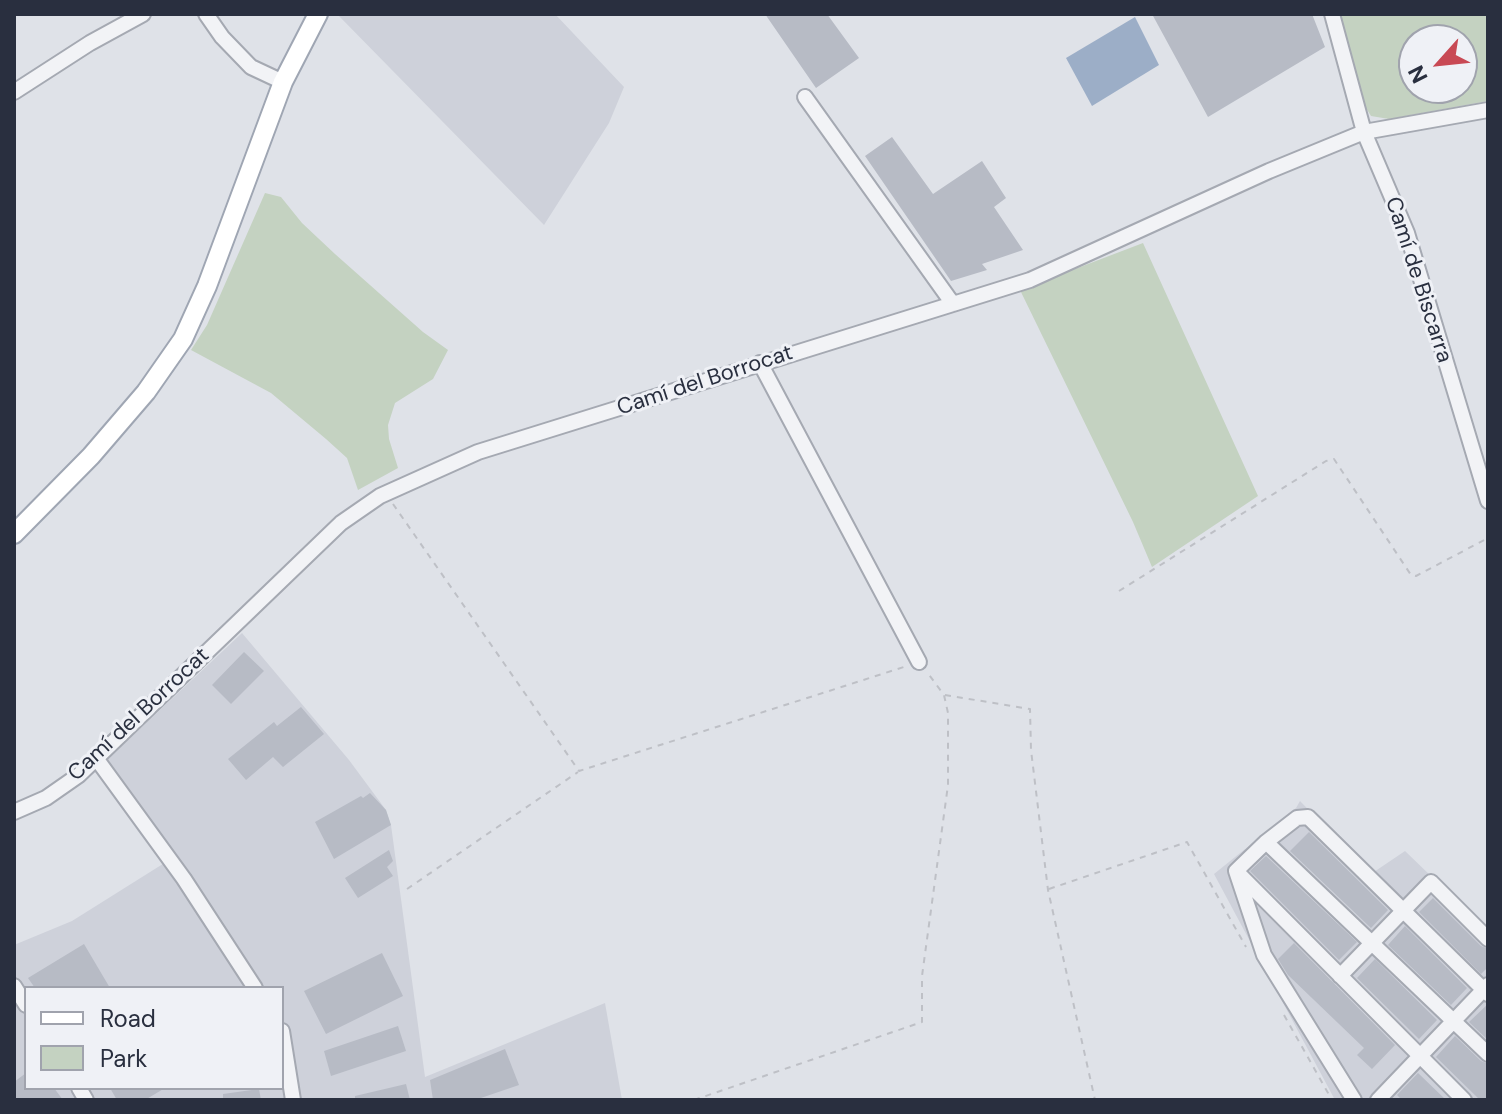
<!DOCTYPE html>
<html>
<head>
<meta charset="utf-8">
<style>
  body { margin:0 }
  #map { position:relative; width:1502px; height:1114px; overflow:hidden; background:#dfe2e8; font-family:"DM Sans",sans-serif }
  canvas { display:block }
  .frame { position:absolute; inset:0; border:16px solid #292f3f; pointer-events:none }
  .legend { position:absolute; left:24px; top:986px; width:260px; height:104px; box-sizing:border-box; background:#eff1f6; border:2px solid #a0a3ad; margin:0; padding:10px 14px; list-style:none; font-size:24px; color:#292f3f }
  .legend li { display:flex; align-items:center; gap:16px; height:40px }
  .legend b { width:40px; border:2px solid #a0a3ad }
  .north { position:absolute; left:1398px; top:24px; width:80px; height:80px; box-sizing:border-box; background:#eff1f6; border:2px solid #a0a3ad; border-radius:50%; rotate:243deg; font-size:22px; font-weight:700; line-height:32px; text-align:center; color:#292f3f }
  .north::after { content:''; display:block; margin:auto; width:28px; height:36px; background:#c84954; clip-path:polygon(50% 0,100% 100%,50% 72%,0 100%) }
</style>
</head>
<body>
<div id="map">
<canvas width="1502" height="1114"></canvas>
<div class="frame"></div>
<ul class="legend">
<li><b style="height:10px;background:#fff"></b>Road</li>
<li><b style="height:22px;background:#c4d2c1"></b>Park</li>
</ul>
<div class="north">N</div>
</div>
<script>
const ctx = document.querySelector('canvas').getContext('2d');
ctx.lineJoin = 'round';
function fill(path, color) { ctx.fillStyle = color; ctx.fill(path, 'evenodd'); }
const shape = rows => new Path2D(rows.map(r => 'M' + r).join(''));
function trace(path, color, width, dash) { ctx.strokeStyle = color; ctx.lineWidth = width; ctx.lineCap = dash ? 'butt' : 'round'; ctx.setLineDash(dash || []); ctx.stroke(path); }
function write(font, color, halo, rows, align = 'center') {
  ctx.font = font + ' "DM Sans",sans-serif'; ctx.lineWidth = 6; ctx.setLineDash([]); ctx.textBaseline = 'middle'; ctx.strokeStyle = halo; ctx.fillStyle = color; for (const [text, x, y, turn = 0] of rows) {
    ctx.save(); ctx.translate(x, y); ctx.rotate((+turn || 0) * Math.PI / 180); ctx.textAlign = isNaN(turn) ? turn : align; if (halo) ctx.strokeText(text, 0, 0); ctx.fillText(text, 0, 0); ctx.restore();
  }
}
fill(shape([
  [555,14,624,87,609,123,544,225,338,15],
  [242,633,349,760,386,810,391,825,425,1077,605,1003,622,1100,14,1100,14,945,72,921,166,862,97,769],
  [26,988,282,988,282,1088,26,1088],
  [1300,801,1371,874,1405,851,1488,931,1488,1100,1335,1100,1214,874,1296,808]
]), '#ced1da');
fill(shape([
  [1339,14,1488,14,1488,101,1389,119,1371,116,1366,108],
  [1414,40,1462,40,1462,88,1414,88],
  [265,193,281,197,302,223,335,254,423,332,448,350,433,379,395,403,388,425,389,439,398,468,358,490,347,458,326,439,271,393,191,350,207,325],
  [1143,243,1258,496,1152,567,1133,522,1020,290]
]), '#c4d2c1');
fill(shape([
  [1135,17,1159,65,1092,106,1066,58]
]), '#9caec7');
fill(shape([
  [765,14,827,14,859,58,816,88],
  [1152,14,1312,14,1325,47,1208,117],
  [892,137,933,194,982,161,1006,198,994,207,1023,250,982,264,987,270,951,281,865,156],
  [244,652,264,671,231,704,212,685],
  [301,707,324,734,283,767,273,757,246,780,228,759,274,722,277,726],
  [370,793,386,810,391,825,334,859,315,822,361,796,363,798],
  [1309,832,1388,910,1371,928,1290,851],
  [389,850,393,861,387,867,393,876,358,898,345,878],
  [1266,856,1357,942,1339,960,1250,871],
  [1433,898,1481,946,1488,949,1488,967,1481,974,1419,912],
  [1405,926,1467,988,1451,1005,1388,945],
  [1294,943,1395,1045,1372,1069,1357,1055,1364,1048,1288,975,1278,959],
  [84,944,110,988,35,988,28,978],
  [382,953,403,996,326,1034,304,991],
  [1375,959,1437,1020,1419,1039,1357,978],
  [1488,1004,1488,1040,1469,1022],
  [398,1026,406,1051,331,1076,324,1051],
  [1455,1036,1481,1061,1488,1064,1488,1100,1480,1100,1436,1057],
  [505,1049,519,1085,475,1100,433,1100,430,1080],
  [26,1073,26,1088,54,1088,63,1100,14,1100,14,1082],
  [1418,1073,1446,1100,1402,1100,1397,1095],
  [406,1084,410,1100,355,1100,355,1096],
  [110,1088,165,1088,145,1100,117,1100],
  [259,1089,261,1100,223,1100,223,1094]
]), '#b7bbc5');
const minor = shape([
  [206,14,222,37,251,67,283,82],
  [1332,14,1364,132,1407,233,1488,501],
  [14,92,90,43,143,14],
  [805,97,953,304],
  [760,363,919,662],
  [96,758,184,879,255,988],
  [14,812,46,798,79,775,341,523,380,496,478,452,1030,280,1269,171,1364,132,1488,110],
  [1266,842,1488,1054],
  [1239,874,1464,1100],
  [1340,976,1431,882,1488,939],
  [14,986,26,1005],
  [282,1031,293,1100],
  [79,1088,86,1100],
  [1354,1100,1264,955,1236,871,1266,842,1297,818,1308,817,1488,994],
  [1378,1100,1488,985]
]);
const major = shape([
  [14,534,91,456,146,392,183,339,207,286,283,82,318,14]
]);
trace(minor, '#a5a9b2', 18);
trace(major, '#9fa6b3', 22);
trace(shape([
  [393,504,579,771,907,666],
  [1119,591,1326,461,1334,459,1411,575,1416,576,1488,538],
  [945,695,1030,709,1031,750,1048,890,1095,1100],
  [407,889,578,772],
  [1049,889,1187,842,1246,947],
  [1284,1015,1332,1100],
  [694,1100,922,1022,922,976,948,785,948,713,944,695,927,672]
]), '#bec0c6', 2, [6, 6]);
trace(minor, '#f2f3f6', 14);
trace(major, '#fff', 18);
write('22px', '#292f3f', '#eff1f6', [
  ["Camí de Biscarra",1418,280,72],
  ["Camí del Borrocat",705,381,-18],
  ["Camí del Borrocat",139,715,-43]
]);
</script>
</body>
</html>
